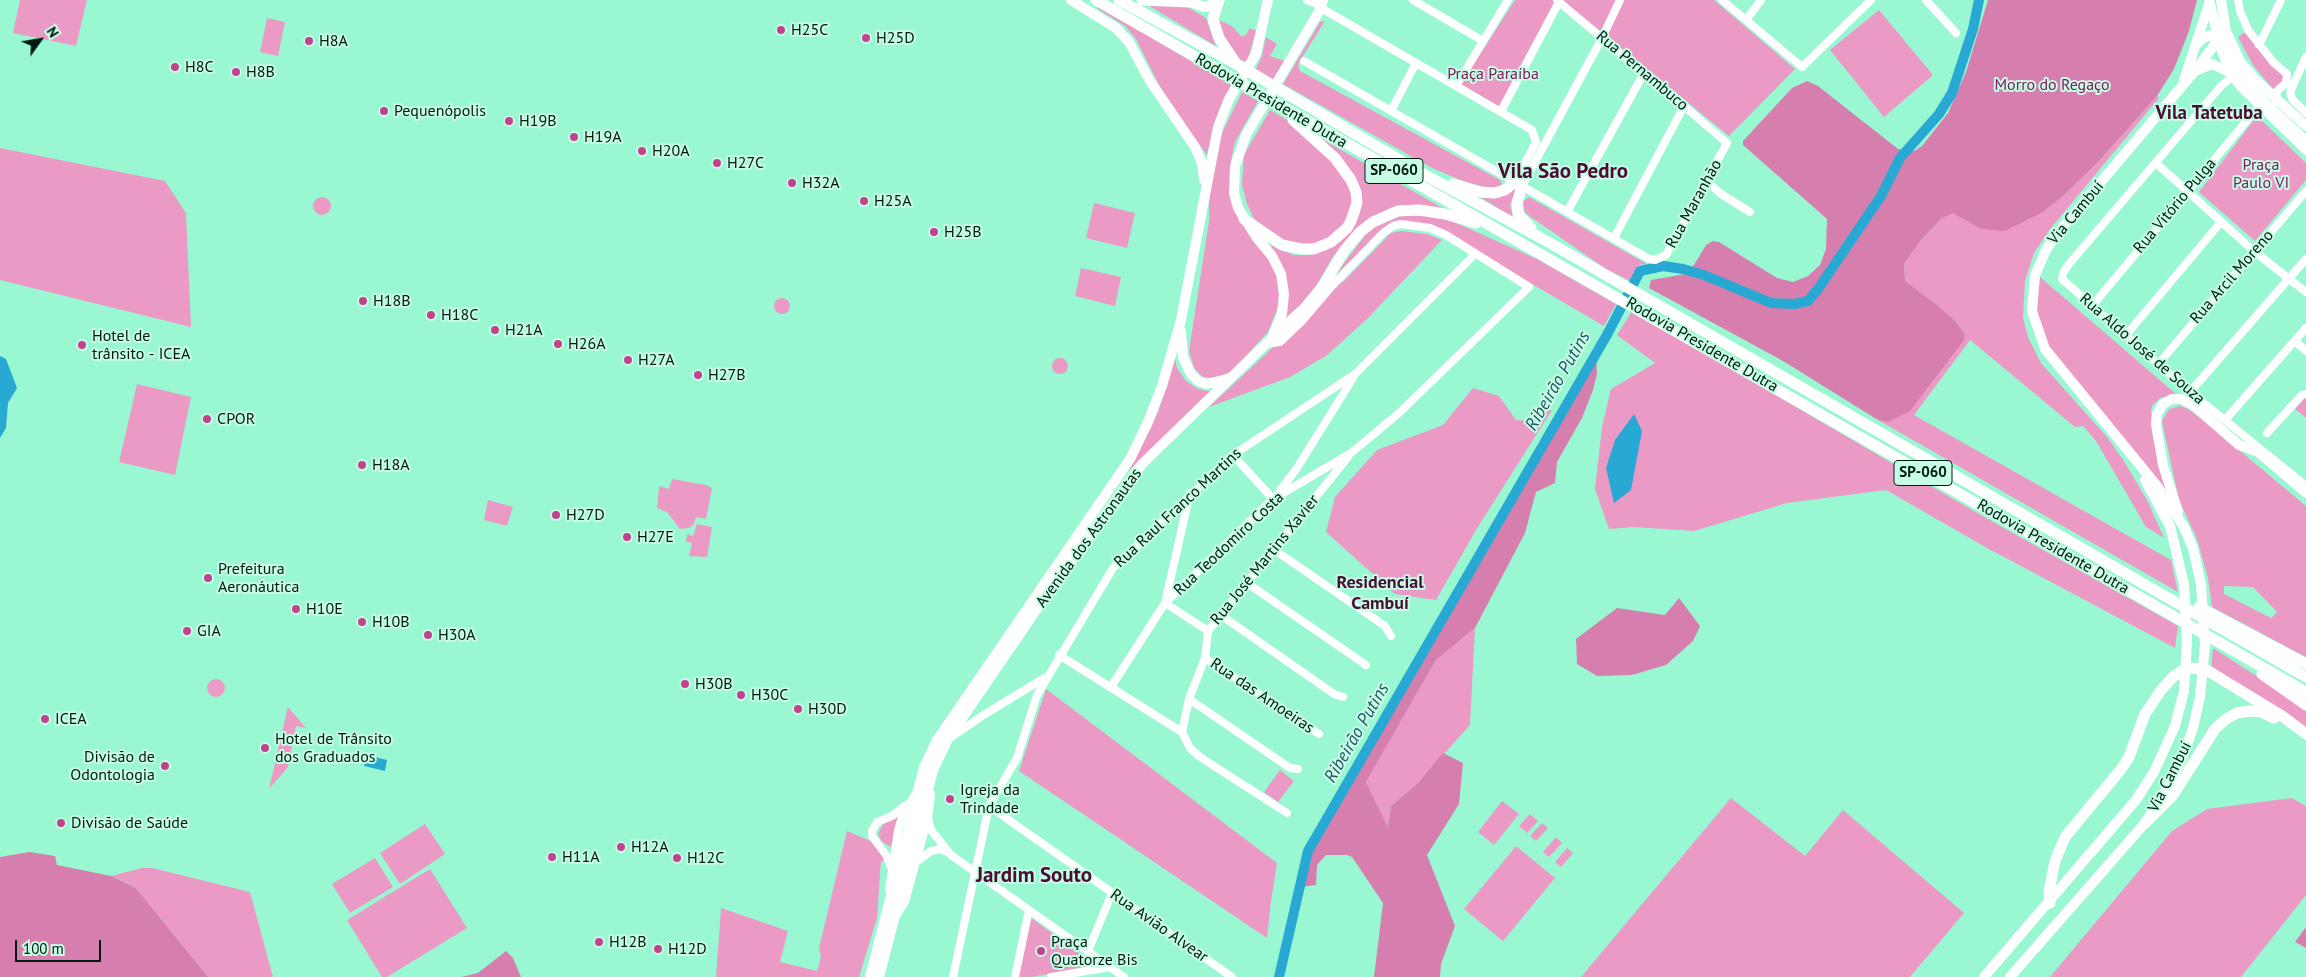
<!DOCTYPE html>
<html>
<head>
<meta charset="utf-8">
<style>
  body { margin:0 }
  #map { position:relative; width:2306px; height:977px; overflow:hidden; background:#99f8d2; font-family:"PT Sans",sans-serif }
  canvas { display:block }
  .north { position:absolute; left:15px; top:15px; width:50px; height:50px; -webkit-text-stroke:4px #c7fde5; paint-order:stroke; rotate:58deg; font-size:14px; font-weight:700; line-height:20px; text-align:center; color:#001a10 }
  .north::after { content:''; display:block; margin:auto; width:18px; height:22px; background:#001a10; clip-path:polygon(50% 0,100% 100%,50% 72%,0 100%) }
  .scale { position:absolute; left:15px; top:940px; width:86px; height:22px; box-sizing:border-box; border:2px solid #001a10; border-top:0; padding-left:6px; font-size:15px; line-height:18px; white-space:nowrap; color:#001a10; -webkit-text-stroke:4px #c7fde5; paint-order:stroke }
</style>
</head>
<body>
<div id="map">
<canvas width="2306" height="977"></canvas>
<div class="north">N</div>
<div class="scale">100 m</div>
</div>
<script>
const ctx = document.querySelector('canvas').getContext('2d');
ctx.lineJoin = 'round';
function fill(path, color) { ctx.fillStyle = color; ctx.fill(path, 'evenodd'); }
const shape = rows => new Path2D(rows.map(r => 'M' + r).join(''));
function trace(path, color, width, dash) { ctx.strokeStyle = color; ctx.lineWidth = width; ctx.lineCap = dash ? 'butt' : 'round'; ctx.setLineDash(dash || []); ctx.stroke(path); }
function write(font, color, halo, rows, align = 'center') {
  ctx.font = font + ' "PT Sans",sans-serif'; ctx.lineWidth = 4; ctx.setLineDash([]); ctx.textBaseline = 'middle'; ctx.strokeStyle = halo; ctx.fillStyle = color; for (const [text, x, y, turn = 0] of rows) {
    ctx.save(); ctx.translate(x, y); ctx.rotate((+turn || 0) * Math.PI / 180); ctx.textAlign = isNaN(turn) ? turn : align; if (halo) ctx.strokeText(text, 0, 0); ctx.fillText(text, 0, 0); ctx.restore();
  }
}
fill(shape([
  [20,0,87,0,76,46,13,33],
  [1515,0,1553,0,1556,2,1499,107,1461,84],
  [1562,0,1714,0,1795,69,1729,136],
  [1146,4,1183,5,1191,9,1206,18,1216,46],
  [1096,5,1231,85,1213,129,1207,155,1166,99,1136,39,1125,26,1098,9],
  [1879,10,1933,75,1884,117,1830,50],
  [267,18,285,22,278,56,260,52],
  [1219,20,1232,26,1241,36,1245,36,1250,28,1256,31,1247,62,1239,59,1217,25],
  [1325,21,1298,64,1300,71,1500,180,1502,184,1498,188,1490,188,1470,184,1432,168,1283,84,1320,22],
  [2248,30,2287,74,2283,82,2273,89,2253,65,2238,37],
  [1266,37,1277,44,1270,56,1285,61,1273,80,1256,69,1262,56],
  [1242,92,1258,101,1235,142,1231,160,1231,186,1277,275,1279,294,1278,307,1268,332,1232,371,1217,378,1203,377,1194,368,1189,351,1209,221,1209,196,1221,135],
  [2157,96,2159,98,2051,228,2034,253,2025,281,2023,318,2028,337,2041,363,2107,437,2124,461,2148,502,2164,538,2146,527,2096,441,2083,426,2075,427,1970,340,1914,415,2171,560,2178,592,1878,420,1888,422,1965,334,1955,321,1936,304,1905,281,1904,264,1921,240,1942,218,1953,212,1981,229,2043,212,2064,195,2099,161],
  [1270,110,1292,123,1336,164,1352,191,1352,207,1341,231,1314,247,1282,241,1254,219,1247,204,1242,185,1244,155],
  [2257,116,2306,163,2306,180,2255,241,2199,192],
  [1315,135,1446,210,1422,205,1393,207,1378,214,1353,234,1334,255,1309,298,1283,323,1278,258,1270,245,1294,255,1309,255,1327,250,1341,241,1351,231,1360,213,1361,196],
  [0,148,165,181,186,213,191,327,0,280],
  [1518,183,1510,206,1514,218,1480,197,1499,198,1510,192],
  [1529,197,1647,264,1638,265,1639,270,1632,282,1606,269,1525,213,1523,201],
  '313 206a9 9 0 1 1 18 0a9 9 0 1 1-18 0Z',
  [1094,203,1135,213,1127,248,1086,238],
  [1398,214,1443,217,1537,259,1616,304,1604,326,1434,227,1388,227,1334,276,1370,229],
  [1401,231,1427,234,1442,240,1367,319,1326,356,1290,377,1209,407,1284,337,1323,292,1344,281,1391,233],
  [1081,268,1121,277,1115,306,1075,296],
  [2040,277,2176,394,2160,398,2152,406,2151,412,2152,433,2167,493,2047,349,2035,311],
  '774 306a8 8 0 1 1 16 0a8 8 0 1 1-16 0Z',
  [1632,311,1972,510,2178,626,2175,648,1987,548,1886,490,1787,503,1694,531,1633,527,1609,529,1595,489,1602,427,1611,389,1655,363,1617,335],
  [1175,358,1177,368,1186,381,1198,389,1213,392,1129,470,1158,412],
  '1052 366a8 8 0 1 1 16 0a8 8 0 1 1-16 0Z',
  [137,384,191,397,175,475,119,462],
  [1473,388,1499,396,1516,420,1533,421,1540,410,1552,410,1476,530,1436,600,1395,594,1326,532,1335,497,1377,450,1443,425],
  [2305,397,2306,398,2306,418,2295,409],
  [2180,406,2188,409,2203,420,2306,506,2306,657,2212,607,2208,578,2197,539,2179,500,2162,421,2169,409],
  [2224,586,2253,587,2277,612,2271,618,2224,594],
  [672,479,706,485,712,488,706,519,696,517,694,524,689,528,680,529,667,512,657,508,659,486,669,489],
  [488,500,513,507,507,526,484,520],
  [697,524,712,527,707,557,689,556,692,543,686,542,687,534,693,536],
  [1475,628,1470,725,1418,783,1391,806,1388,829,1366,782,1436,660],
  [2213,648,2306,708,2306,734,2211,671],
  '207 688a9 9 0 1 1 18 0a9 9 0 1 1-18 0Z',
  [1046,689,1277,863,1271,901,1267,938,1019,771],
  [288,707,306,728,296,726,288,767,269,789],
  [1280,770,1294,781,1278,802,1264,792],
  [1731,798,1805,856,1843,810,1964,913,1910,977,1581,977],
  [2292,798,2306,806,2306,895,2241,977,2050,977,2172,831,2207,809],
  [1502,801,1519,814,1494,845,1478,832],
  [901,813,891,847,882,842,878,834,883,824],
  [1530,814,1538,821,1527,833,1519,826],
  [1542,823,1548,828,1536,841,1530,836],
  [425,824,445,854,400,884,380,853],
  [847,831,875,843,888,862,881,861,877,918,859,977,716,977,721,908,788,931,780,962,817,971,821,957,819,948],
  [1556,837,1562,843,1549,857,1543,852],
  [1516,846,1555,878,1503,941,1464,909],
  [1567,848,1573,853,1561,867,1555,862],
  [375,858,393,887,350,913,332,884],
  [142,868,152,868,250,892,273,977,208,977,136,888,111,876],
  [430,869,467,928,387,977,382,977,347,920],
  [1030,917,1095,965,1032,977,1017,977]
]), '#eb9ac6');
fill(shape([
  [1988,0,2197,0,2189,31,2174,69,2157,96,2099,161,2063,196,2043,212,2005,231,1981,229,1953,213,1942,218,1921,240,1904,264,1905,281,1936,304,1955,321,1965,334,1964,340,1910,411,1888,422,1878,420,1783,361,1649,288,1651,280,1685,274,1694,265,1706,245,1713,241,1719,242,1777,278,1793,282,1808,276,1820,265,1826,249,1827,219,1743,145,1743,141,1792,88,1807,81,1818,86,1898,149,1914,151,1922,146,1948,113,1966,72],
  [1596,353,1597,374,1593,390,1582,418,1557,462,1555,483,1536,492,1525,533,1475,628,1436,660,1366,782,1388,828,1391,806,1418,783,1443,753,1463,763,1459,804,1427,855,1455,926,1441,964,1440,977,1374,977,1383,903,1352,857,1347,855,1326,855,1317,865,1316,885,1300,887,1308,851],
  [1679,598,1700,626,1693,641,1666,665,1632,675,1597,676,1577,664,1576,639,1617,608,1665,615],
  [30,852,55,856,57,865,111,876,136,888,208,977,0,977,0,857],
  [2306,927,2306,948,2295,942],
  [506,951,513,958,521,977,461,977,478,973]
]), '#d67faf');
fill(shape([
  [0,356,6,359,17,388,8,403,6,428,0,438],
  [1634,414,1642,431,1631,490,1614,503,1606,468,1615,440],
  [366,755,387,760,385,771,364,766]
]), '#27a9d4');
trace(shape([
  [1279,977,1308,851,1608,333,1640,271,1663,266,1683,269,1704,275,1771,303,1794,304,1808,301,1818,289,1881,196,1900,158,1939,114,1952,93,1973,29,1979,0]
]), '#27a9d4', 10);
trace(shape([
  [1307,0,1317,4],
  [1413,0,1483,41],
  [1557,0,1559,2,1602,38,1684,106,1727,143,1666,255,1655,260,1649,259,1522,186,1602,38,1620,0],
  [1722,0,1802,67,1871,0],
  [1926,0,1956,33],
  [2238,0,2240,11,2248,30,2274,63,2287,74,2286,83,2292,86],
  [1746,20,1761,0],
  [2216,38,2229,72,2241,88,2306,151],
  [2259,45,2281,0],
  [2306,57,2290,92,2292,99,2306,113],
  [1304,61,1515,182,1536,142,1532,130,1321,8],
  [2232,77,2221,86,2069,264,2063,273,2062,279,2190,392,2306,486],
  [1456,86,1508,0],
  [2276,102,2277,91,2286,83],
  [1391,111,1416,63],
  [1501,111,1559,2],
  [2156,163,2255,252,2306,292],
  [1706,181,1721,194,1750,212],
  [1567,212,1644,73],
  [1614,238,1684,106],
  [2092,306,2259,106],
  [2126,335,2221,222],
  [2295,341,2306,351],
  [2159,363,2306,191],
  [2190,392,2306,259],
  [2225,420,2306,328],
  [2267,433,2302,395,2306,394],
  [2252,448,2306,494],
  [1233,455,1273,499],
  [1190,493,1165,603,1208,631],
  [1276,496,1297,468,1353,378],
  [1273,549,1385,626,1391,636],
  [1247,583,1366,665],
  [1222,616,1334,694,1343,697],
  [1059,655,1182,732,1190,748,1200,757,1287,813],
  [1205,658,1319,734],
  [1111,687,1165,603,1273,499,1351,453,1399,413,1529,287,1446,235,1430,228,1401,224,1393,226,1383,233,1332,286,1303,320,1280,342,1266,344],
  [1189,699,1290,768,1298,769],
  [1182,732,1189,699,1205,658,1208,631,1348,457],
  [950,738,985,714,1046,677],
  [989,806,1232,977],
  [928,818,931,830,951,855,1124,977],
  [916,862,931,851,941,849,947,852],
  [891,867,886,855,872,836,872,831,877,822,892,816,906,805],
  [889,890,898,830,903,814,914,796],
  [896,916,905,902,928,818,931,794],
  [1088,951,1112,893],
  [953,977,989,806,1017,758,1037,695,1113,568,1233,455,1355,374,1475,254],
  [1015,977,1029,910],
  [1051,977,1110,967]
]), '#fff', 8);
trace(shape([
  [1071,0,1116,28,1129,42,1150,81,1195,147,1202,163,1204,180],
  [1185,0,1204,7,1209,6,1216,0],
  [2209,0,2217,33,2239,73,2265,103,2306,141],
  [2221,0,2226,31,2241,63,2260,84,2306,126],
  [2195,46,2203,38,2217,33],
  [2197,70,2212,64,2229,72],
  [2184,80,2209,4],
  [1181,331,1183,357,1191,374,1198,381,1207,384,1227,379],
  [2178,512,2163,465,2156,424,2157,414,2163,404,2172,399,2181,399,2193,405,2239,445,2256,451],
  [870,977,924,767,937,740,1130,459,1148,422,1162,386,1181,320,1218,127,1229,99,1256,54,1268,0],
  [879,977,933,770,948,739,1043,600,1142,464,1272,338,1282,314,1284,294,1281,274,1272,256,1257,238,1238,208,1234,193,1235,166,1246,135,1321,8,1323,0],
  [1984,977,2136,800,2154,772,2175,726,2184,691,2187,642,2184,584,2170,526,2145,480],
  [2010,977,2145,823,2167,789,2183,756,2193,728,2200,697,2205,644,2201,585,2193,548,2184,527,2157,486,2045,349,2032,311,2035,275,2046,250,2056,235,2194,72,2221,36,2224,24]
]), '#fff', 10);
trace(shape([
  [1096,0,2306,692],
  [1119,0,1238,65,1427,176,1550,243,2306,677],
  [1142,0,1189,2],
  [1219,0,1213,19,1219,38,1235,62],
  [1453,184,1481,192,1494,193,1505,190,1515,182],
  [1522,186,1517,203,1518,214,1531,228],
  [1244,219,1282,245,1302,249,1314,249,1331,242,1347,228,1351,221,1357,203,1356,192,1351,180,1335,158,1293,120],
  [1272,338,1305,308,1323,286,1344,251,1360,232,1373,222,1398,211,1419,210,1445,214,1476,223],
  [2199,607,2306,664],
  [2262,674,2306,705],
  [2145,823,2173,795,2215,729,2226,719,2237,713,2250,711,2261,712,2274,718],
  [2050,903,2049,891,2055,861,2065,837,2122,768,2129,757,2145,714,2161,690,2174,676,2187,668,2205,669,2282,716,2306,734]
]), '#fff', 11);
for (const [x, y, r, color] of [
  [781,30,5,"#c14390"],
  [866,38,5,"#c14390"],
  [309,41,5,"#c14390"],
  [175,67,5,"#c14390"],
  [236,72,5,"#c14390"],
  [384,111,5,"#c14390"],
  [509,121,5,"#c14390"],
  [574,137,5,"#c14390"],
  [642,151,5,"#c14390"],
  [717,163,5,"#c14390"],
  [792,183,5,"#c14390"],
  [864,201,5,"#c14390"],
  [934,232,5,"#c14390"],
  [363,301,5,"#c14390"],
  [431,315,5,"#c14390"],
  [495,330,5,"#c14390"],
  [558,344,5,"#c14390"],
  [82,345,5,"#c14390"],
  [628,360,5,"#c14390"],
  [698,375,5,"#c14390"],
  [207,419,5,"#c14390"],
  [362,465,5,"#c14390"],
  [556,515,5,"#c14390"],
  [627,537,5,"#c14390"],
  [208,578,5,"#c14390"],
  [296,609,5,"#c14390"],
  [362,622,5,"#c14390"],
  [187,631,5,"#c14390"],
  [428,635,5,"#c14390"],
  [685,684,5,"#c14390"],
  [741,695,5,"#c14390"],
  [798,709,5,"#c14390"],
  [45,719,5,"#c14390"],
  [265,748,5,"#c14390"],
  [165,766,5,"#c14390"],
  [950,799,5,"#c14390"],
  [61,823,5,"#c14390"],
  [621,847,5,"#c14390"],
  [552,857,5,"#c14390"],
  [677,858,5,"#c14390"],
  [599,942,5,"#c14390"],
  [658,949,5,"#c14390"],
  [1041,951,5,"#c14390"]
]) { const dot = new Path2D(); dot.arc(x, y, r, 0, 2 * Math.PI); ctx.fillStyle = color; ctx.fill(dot); trace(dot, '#c7fde5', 2); }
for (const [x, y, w] of [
  [1394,171,58],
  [1923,473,58]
]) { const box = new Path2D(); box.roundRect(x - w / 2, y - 12.5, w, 25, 4); ctx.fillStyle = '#c7fde5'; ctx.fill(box); trace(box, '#001a10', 1); }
write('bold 15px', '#001a10', null, [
  ["SP-060",1394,171],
  ["SP-060",1923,473]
]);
write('16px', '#001a10', '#c7fde5', [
  ["H25C",791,30],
  ["H25D",876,38],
  ["H8A",319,41],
  ["H8C",185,67],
  ["H8B",246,72],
  ["Pequenópolis",394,111],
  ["H19B",519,121],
  ["H19A",584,137],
  ["H20A",652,151],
  ["H27C",727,163],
  ["H32A",802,183],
  ["H25A",874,201],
  ["H25B",944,232],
  ["H18B",373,301],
  ["H18C",441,315],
  ["H21A",505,330],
  ["Hotel de",92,336],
  ["trânsito - ICEA",92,354],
  ["H26A",568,344],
  ["H27A",638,360],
  ["H27B",708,375],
  ["CPOR",217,419],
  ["H18A",372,465],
  ["H27D",566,515],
  ["H27E",637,537],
  ["Prefeitura",218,569],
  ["Aeronáutica",218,587],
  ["H10E",306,609],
  ["H10B",372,622],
  ["GIA",197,631],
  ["H30A",438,635],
  ["H30B",695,684],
  ["H30C",751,695],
  ["H30D",808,709],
  ["ICEA",55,719],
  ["Hotel de Trânsito",275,739],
  ["dos Graduados",275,757],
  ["Divisão de",155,757,"right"],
  ["Odontologia",155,775,"right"],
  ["Igreja da",960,790],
  ["Trindade",960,808],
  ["Divisão de Saúde",71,823],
  ["H12A",631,847],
  ["H11A",562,857],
  ["H12C",687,858],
  ["H12B",609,942],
  ["Praça",1051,942],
  ["Quatorze Bis",1051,960],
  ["H12D",668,949]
], 'left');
write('16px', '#001a10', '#c7fde5', [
  ["Rua Pernambuco",1642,71,40],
  ["Rodovia Presidente Dutra",1271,101,30],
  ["Rua Maranhão",1694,204,-61],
  ["Rua Vitório Pulga",2175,206,-50],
  ["Via Cambuí",2076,213,-50],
  ["Rua Arcil Moreno",2232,277,-49],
  ["Rodovia Presidente Dutra",1702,345,30],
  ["Rua Aldo José de Souza",2142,349,41],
  ["Rua Raul Franco Martins",1178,508,-43],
  ["Avenida dos Astronautas",1089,538,-54],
  ["Rua Teodomiro Costa",1229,544,-43],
  ["Rodovia Presidente Dutra",2053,547,30],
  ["Rua José Martins Xavier",1265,560,-51],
  ["Rua das Amoeiras",1262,696,34],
  ["Via Cambuí",2170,777,-63],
  ["Rua Avião Alvear",1159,926,35]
]);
write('16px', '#821b5d', '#c7fde5', [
  ["Praça Paraíba",1493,74],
  ["Morro do Regaço",2052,85],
  ["Praça",2261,165],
  ["Paulo VI",2261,183]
]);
write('italic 18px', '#245568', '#c7fde5', [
  ["Ribeirão Putins",1558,381,-60],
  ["Ribeirão Putins",1357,733,-60]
]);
write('bold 18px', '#4a0e34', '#c7fde5', [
  ["Residencial",1380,583],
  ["Cambuí",1380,604]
]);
write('bold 19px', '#4a0e34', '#c7fde5', [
  ["Vila Tatetuba",2209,114]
]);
write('bold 21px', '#4a0e34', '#c7fde5', [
  ["Vila São Pedro",1563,172],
  ["Jardim Souto",1034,876]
]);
</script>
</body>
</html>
